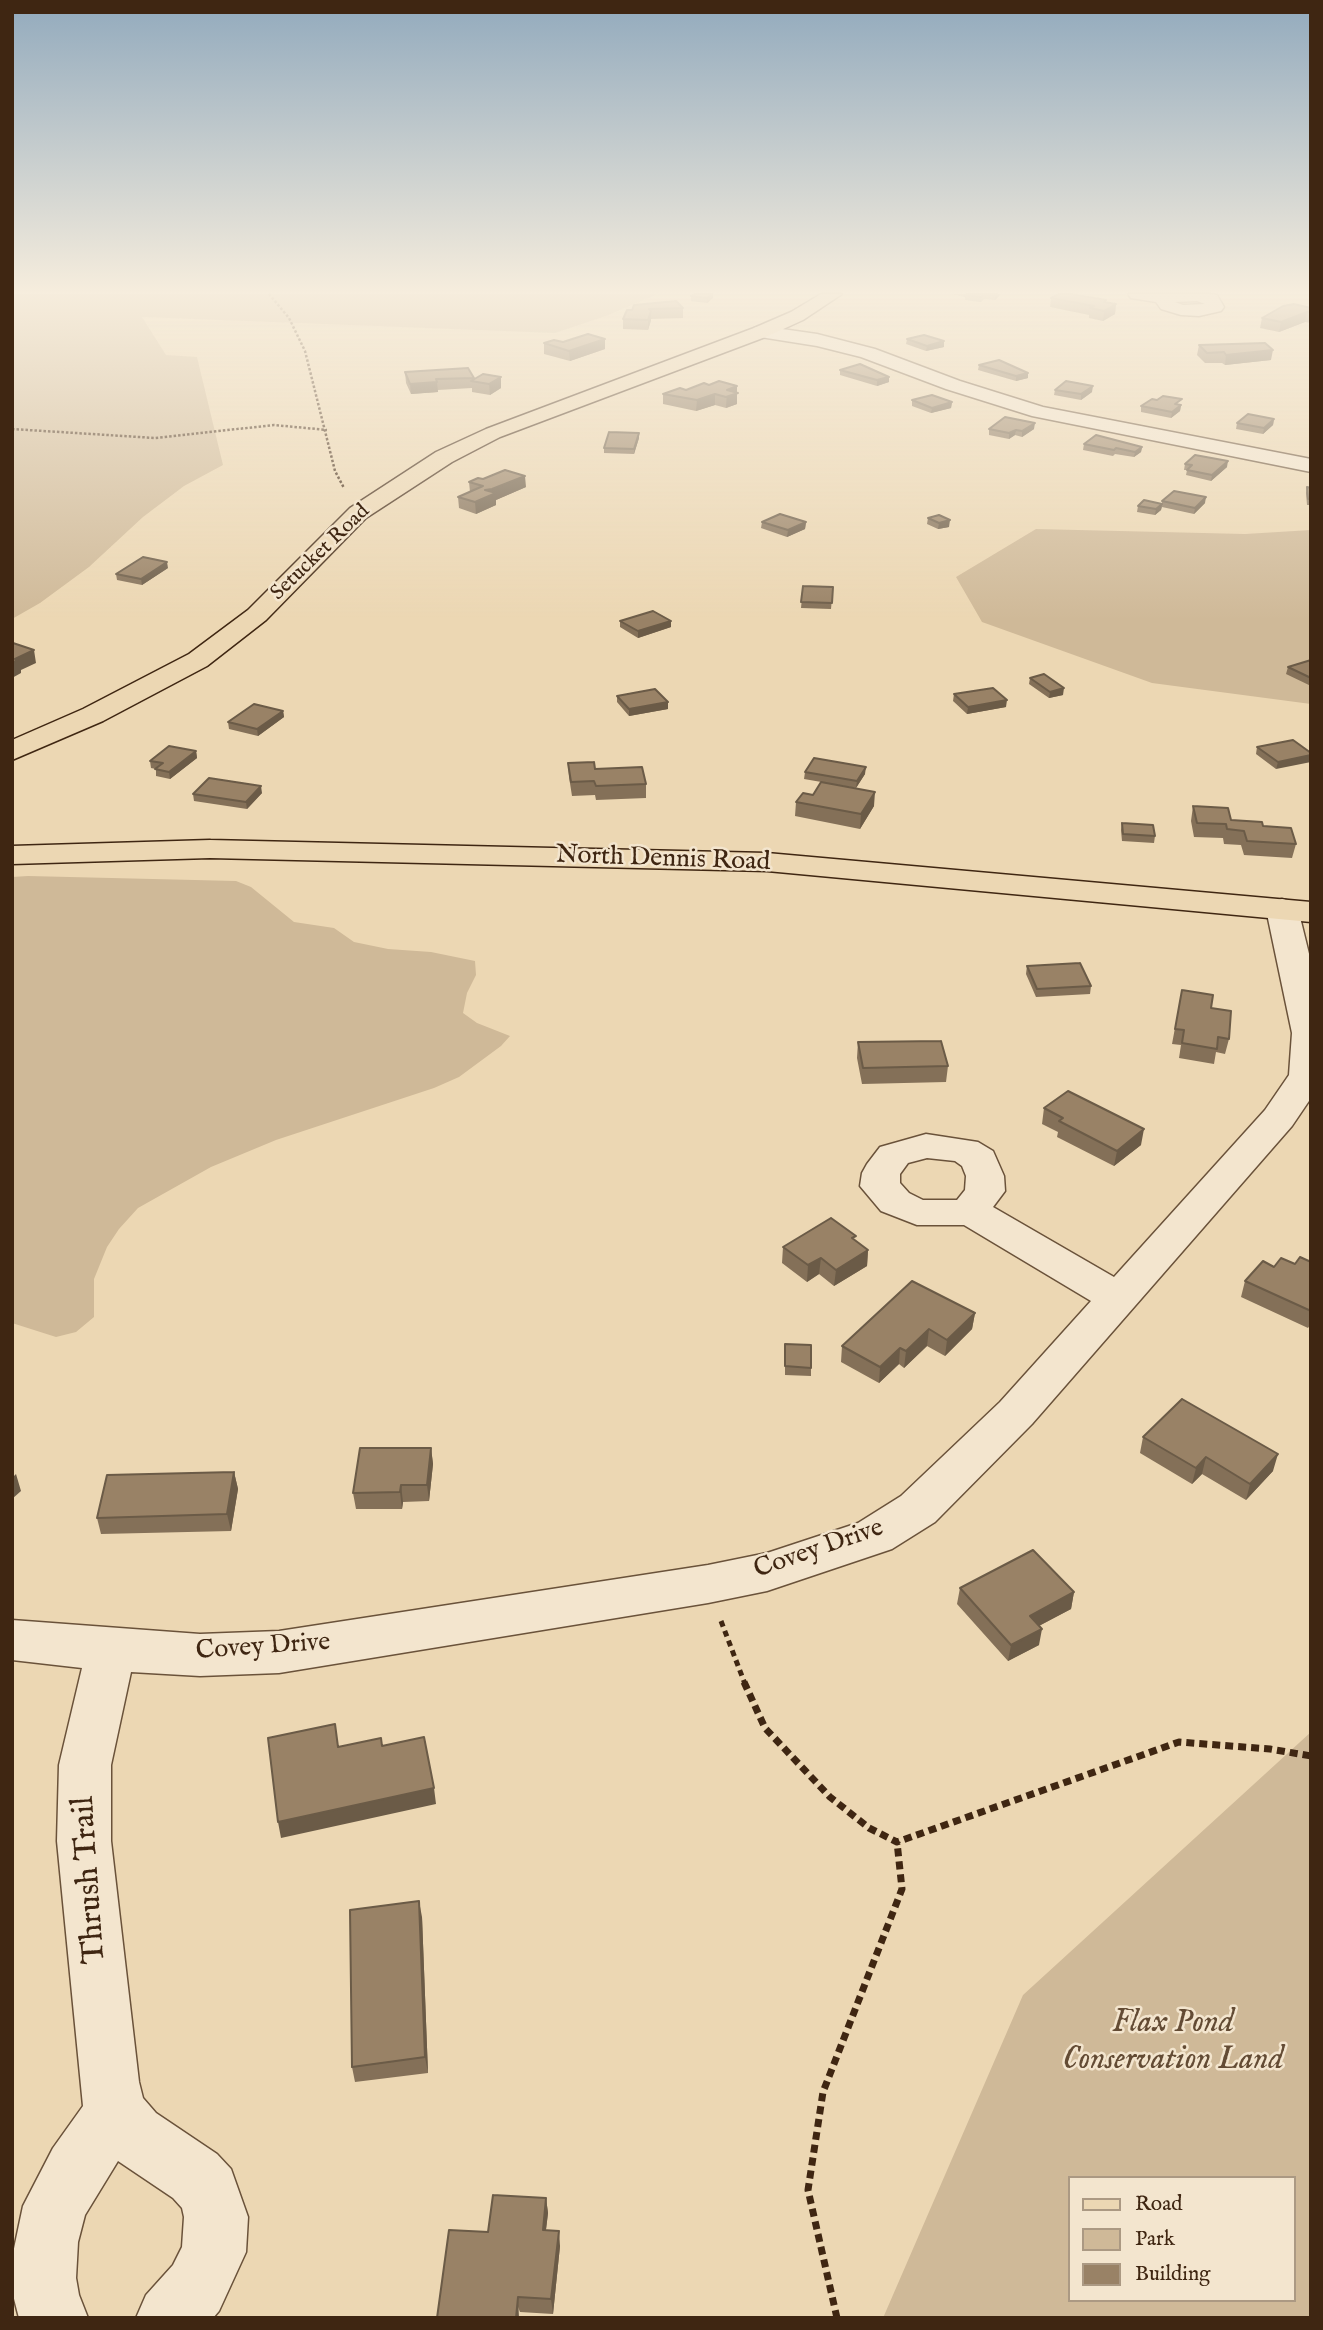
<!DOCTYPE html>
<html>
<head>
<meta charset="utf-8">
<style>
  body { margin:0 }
  #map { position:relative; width:1323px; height:2330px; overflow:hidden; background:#ecd7b3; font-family:"IM FELL English",serif }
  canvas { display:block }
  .frame { position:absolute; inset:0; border:14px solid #3f2612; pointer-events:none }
  .legend { position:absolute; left:1068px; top:2176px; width:228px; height:126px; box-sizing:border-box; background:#f3e5ce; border:2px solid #ab9983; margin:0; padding:9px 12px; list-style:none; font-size:21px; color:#3f2612 }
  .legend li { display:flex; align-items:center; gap:14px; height:35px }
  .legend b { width:35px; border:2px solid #ab9983 }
</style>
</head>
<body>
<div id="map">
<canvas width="1323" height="2330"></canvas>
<div class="frame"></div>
<ul class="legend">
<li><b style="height:9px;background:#ecd7b3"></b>Road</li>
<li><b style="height:19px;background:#cfb998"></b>Park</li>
<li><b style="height:19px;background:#998266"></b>Building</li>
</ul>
</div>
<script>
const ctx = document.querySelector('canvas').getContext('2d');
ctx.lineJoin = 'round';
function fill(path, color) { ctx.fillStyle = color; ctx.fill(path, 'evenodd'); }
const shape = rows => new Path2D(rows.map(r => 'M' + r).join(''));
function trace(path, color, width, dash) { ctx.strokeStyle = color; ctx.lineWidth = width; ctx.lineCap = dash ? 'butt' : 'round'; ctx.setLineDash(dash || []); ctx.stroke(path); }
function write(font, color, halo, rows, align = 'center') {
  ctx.font = font + ' "IM FELL English",serif'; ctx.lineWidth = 5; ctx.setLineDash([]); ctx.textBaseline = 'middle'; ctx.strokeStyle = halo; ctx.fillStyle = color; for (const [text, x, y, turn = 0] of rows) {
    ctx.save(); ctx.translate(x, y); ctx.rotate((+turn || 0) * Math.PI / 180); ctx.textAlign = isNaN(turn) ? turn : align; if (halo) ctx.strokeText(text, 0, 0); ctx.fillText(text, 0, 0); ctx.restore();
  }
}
fill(shape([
  [12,294,658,294,606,316,555,333,142,317,166,355,197,357,223,465,184,486,143,517,89,567,40,603,12,619],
  [1036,529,1245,534,1311,530,1311,704,1152,683,982,622,956,577],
  [28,876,236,881,251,887,294,922,334,928,354,942,388,949,431,952,475,961,476,975,467,993,463,1013,477,1023,510,1036,501,1046,459,1077,434,1088,276,1140,211,1167,138,1208,119,1229,107,1247,94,1279,94,1317,76,1332,56,1337,12,1323,12,877],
  [1311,1732,1311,2318,883,2318,1023,1995],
  [1069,2178,1293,2178,1293,2300,1069,2300]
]), '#cfb998');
const minor = shape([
  [1128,294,1210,294,1217,295,1224,307,1221,311,1199,316,1181,315,1161,309,1156,302,1131,298,1128,294],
  [1197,301,1205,304,1183,305,1175,302,1197,301],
  [761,326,817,334,875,349,960,381,1043,407,1311,459,1311,472,1032,416,946,389,861,357,817,346,754,336,752,332,754,328,761,326],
  [1282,899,1293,902,1298,909,1311,962,1311,1098,1292,1126,1032,1424,935,1522,892,1549,767,1591,708,1603,279,1673,200,1676,131,1672,111,1765,111,1841,139,2082,143,2098,156,2113,217,2154,231,2169,248,2217,246,2252,219,2311,213,2318,136,2318,146,2295,173,2265,182,2247,184,2217,182,2208,173,2198,118,2161,85,2215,78,2242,76,2278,79,2295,88,2318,19,2318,12,2291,12,2258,23,2206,53,2148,83,2106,57,1841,59,1765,82,1668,12,1660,12,1620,200,1634,279,1631,708,1565,767,1553,858,1523,901,1496,1000,1402,1091,1301,964,1225,917,1225,881,1211,860,1186,862,1173,867,1164,880,1147,926,1134,978,1142,993,1151,1004,1176,1005,1191,993,1207,1114,1277,1265,1110,1289,1075,1292,1033,1266,909,1271,902,1282,899],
  [927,1158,955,1161,962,1166,966,1176,965,1190,957,1200,923,1200,909,1193,900,1183,900,1174,908,1163,927,1158]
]);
const major = shape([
  [821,294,842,294,803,320,768,336,500,437,452,462,366,518,266,620,207,666,103,721,12,760,12,740,83,709,189,654,248,610,350,508,436,452,486,429,754,328,791,312,821,294],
  [210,840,767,853,1311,902,1311,922,767,871,210,858,12,864,12,846,210,840]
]);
trace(minor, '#6a523a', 3);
trace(major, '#3f2612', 3);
trace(shape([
  [269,294,289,318,305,351,335,471,344,488],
  [12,429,155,438,274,425,327,430]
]), '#3f2612', 2.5, [2.5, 2]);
trace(shape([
  [721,1621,745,1684]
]), '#3f2612', 5, [6, 4.5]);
trace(shape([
  [744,1682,765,1728,830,1797,869,1828,897,1842,1179,1742,1270,1749,1311,1756],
  [837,2318,808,2190,823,2092,902,1889,897,1842]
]), '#3f2612', 7, [8, 5]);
fill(minor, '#f3e5ce');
fill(major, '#ecd7b3');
fill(shape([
  [950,294,1001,294,995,300,984,299,981,302,965,300,965,297],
  [691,296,713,298,707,303,691,301],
  [1051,298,1106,300,1106,302,1116,304,1115,314,1103,321,1089,318,1089,315,1050,307],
  [634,305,683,308,683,318,651,319,648,330,623,329,623,319,632,310],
  [1311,308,1311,323,1305,322,1279,332,1260,328,1262,318],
  [605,339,605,349,570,361,544,354,544,343],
  [907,339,944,347,926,351,906,344],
  [1199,345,1271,360,1225,365,1222,363,1205,363,1197,355],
  [979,365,1028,373,1028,378,1016,381,978,370],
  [840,370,889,377,889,382,877,386,840,375],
  [405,372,474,378,474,379,501,377,501,388,490,395,472,392,472,388,438,390,438,392,411,394,406,383],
  [709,385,737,386,737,404,726,408,715,405,696,411,663,404,663,394],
  [1055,390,1092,392,1081,400,1054,395],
  [912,400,952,402,951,408,931,413,912,406],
  [1181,405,1180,411,1171,418,1141,412,1141,406],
  [1274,419,1273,425,1263,434,1236,429,1237,423],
  [989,429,1034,429,1022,437,1015,435,1009,439,989,435],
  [639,438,634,454,604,453,604,448],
  [1084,444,1142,447,1141,452,1134,457,1115,454,1113,456,1083,450],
  [1185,464,1227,467,1211,481,1186,475,1187,470,1184,470],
  [469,482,526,487,496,500,496,505,476,514,459,508,458,497,470,492],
  [1307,487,1311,488,1311,505,1307,505,1306,493],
  [1162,501,1205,503,1194,514,1162,507,1161,510,1155,515,1137,512,1138,506,1162,504],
  [928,518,949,527,938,529,927,524],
  [762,522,806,522,805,529,787,537,761,528],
  [168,568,142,585,117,580,116,574],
  [803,586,833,587,831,609,801,608],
  [620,621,671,621,671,627,638,638,620,627],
  [1311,660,1311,686,1286,674,1288,667],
  [1030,678,1063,695,1049,698,1029,684],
  [954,694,1006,707,967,714,953,701],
  [617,696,668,702,668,709,629,716,617,702],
  [283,711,284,717,258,736,229,729,228,722],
  [1293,740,1276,769,1256,754,1257,747],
  [196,751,197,758,170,779,156,776,156,769,151,768,150,761],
  [568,763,595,769,646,784,646,798,596,800,595,795,572,796,569,777],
  [805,772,865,774,856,788,804,779],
  [262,793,247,809,194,801,193,794],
  [813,795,874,806,860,829,795,816,796,802],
  [1193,806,1231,820,1263,826,1296,844,1292,858,1244,855,1241,845,1224,844,1223,838,1194,837,1191,821],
  [1122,823,1155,836,1154,843,1122,841,1121,830],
  [1027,966,1091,986,1090,994,1036,997,1026,974],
  [1182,990,1211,1008,1229,1039,1225,1054,1216,1052,1214,1064,1179,1058,1181,1045,1172,1044],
  [858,1042,948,1066,946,1082,862,1084,857,1058],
  [1044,1108,1141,1145,1114,1166,1057,1137,1058,1132,1042,1124],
  [856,1241,868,1250,867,1266,834,1286,819,1274,807,1282,782,1263,783,1247],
  [1311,1262,1311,1324,1308,1328,1241,1297,1245,1281,1274,1267],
  [975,1313,972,1329,945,1356,927,1346,904,1368,899,1364,879,1383,841,1362,842,1346],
  [785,1344,811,1368,811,1376,785,1375],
  [1143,1437,1273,1471,1246,1500,1202,1474,1192,1484,1140,1453],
  [431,1448,433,1464,429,1501,403,1502,402,1509,356,1509,353,1493],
  [234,1472,238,1489,231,1531,101,1534,97,1518],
  [960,1588,1074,1592,1071,1609,1039,1626,1039,1645,1008,1661,957,1604],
  [422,1917,428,2073,355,2082,352,2067],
  [546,2198,548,2213,546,2230,560,2246,553,2314,520,2312,488,2232]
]), '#847058');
fill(shape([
  [713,294,713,298,707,303,707,298],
  [997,294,1001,294,995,300,995,295],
  [1106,300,1105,310,1116,304,1115,314,1103,321,1104,311,1104,302],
  [651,311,651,321,648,330,648,320],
  [1307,312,1305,322,1279,332,1281,322],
  [605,339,605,349,570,361,569,351],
  [944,341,944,347,926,351,927,346],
  [1273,350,1271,360,1225,365,1226,355],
  [1028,373,1028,378,1016,381,1016,376],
  [501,377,501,388,490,395,489,384],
  [889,377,889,382,877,386,877,380],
  [437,382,438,392,411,394,410,384],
  [737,386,737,404,726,408,727,390],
  [1093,386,1092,392,1081,400,1081,394],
  [715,394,715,405,696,411,697,400],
  [952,402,951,408,931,413,932,408],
  [1181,405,1180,411,1171,418,1172,412],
  [1274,419,1273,425,1263,434,1264,428],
  [1035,423,1034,429,1022,437,1022,431],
  [1016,430,1015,435,1009,439,1009,433],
  [639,433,639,438,634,454,634,449],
  [1142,447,1141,452,1134,457,1135,452],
  [1228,461,1227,467,1211,481,1212,475],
  [525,476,526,487,496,500,496,505,476,514,475,502,485,490],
  [1206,497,1205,503,1194,514,1195,508],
  [1162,504,1161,510,1155,515,1156,509],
  [950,520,949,527,938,529,939,523],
  [806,522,805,529,787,537,788,530],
  [167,562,168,568,142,585,141,579],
  [671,621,671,627,638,638,638,631],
  [34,650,36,663,21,670,21,673,12,678,12,663,15,659],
  [1064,688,1063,695,1049,698,1050,692],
  [1007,700,1006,707,967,714,968,707],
  [668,702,668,709,629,716,629,709],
  [283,711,284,717,258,736,257,729],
  [196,751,197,758,170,779,169,772],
  [1311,755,1311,762,1276,769,1278,762],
  [866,767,865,774,856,788,857,781],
  [261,786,262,793,247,809,246,802],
  [875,792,874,806,860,829,861,814],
  [1144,1129,1141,1145,1114,1166,1117,1151],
  [868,1250,867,1266,834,1286,836,1270],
  [821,1258,819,1274,807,1282,808,1265],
  [975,1313,972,1329,945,1356,947,1340],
  [929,1329,927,1346,904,1368,906,1351],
  [900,1348,899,1364,879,1383,880,1367],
  [431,1448,433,1464,429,1501,427,1485],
  [1278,1454,1273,1471,1246,1500,1250,1484],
  [1206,1457,1202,1474,1192,1484,1196,1468],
  [234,1472,238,1489,231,1531,227,1514],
  [16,1474,21,1491,12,1499,12,1478],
  [401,1485,403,1502,402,1509,400,1492],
  [1074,1592,1071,1609,1027,1632,1030,1616],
  [1042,1629,1039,1645,1008,1661,1011,1645],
  [434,1788,436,1804,281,1838,278,1822],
  [419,1901,422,1917,428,2073,425,2057],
  [546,2198,548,2213,544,2245,543,2230],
  [559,2231,560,2246,553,2314,551,2299],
  [518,2297,519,2318,516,2318]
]), '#6b5b47');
const building = shape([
  [695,294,712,294,707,298,691,296,695,294],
  [967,294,997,294,995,295,985,294,981,297,965,295,967,294],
  [1059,294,1071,294,1106,300,1104,302,1116,304,1104,311,1090,308,1094,306,1051,298,1059,294],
  [676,301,683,308,649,309,651,311,648,320,623,319,627,310,632,310,634,305,676,301],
  [1294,304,1311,308,1311,312,1307,312,1281,322,1262,318,1283,306,1294,304],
  [588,334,605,339,569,351,544,343,554,340,563,342,588,334],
  [924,335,944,341,927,346,907,339,924,335],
  [1265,343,1273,350,1226,355,1224,352,1207,353,1199,345,1265,343],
  [999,360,1028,373,1016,376,979,365,999,360],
  [860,364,889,377,877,380,840,370,860,364],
  [468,368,474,378,436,379,437,382,410,384,405,372,468,368],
  [483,374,501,377,489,384,471,381,483,374],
  [719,381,737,386,727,390,738,393,726,397,715,394,697,400,663,394,680,388,686,390,704,383,709,385,719,381],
  [1066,381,1093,386,1081,394,1055,390,1066,381],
  [932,395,952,402,932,408,912,400,932,395],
  [1163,396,1182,399,1175,404,1181,405,1172,412,1141,406,1152,399,1157,400,1163,396],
  [1248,414,1274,419,1264,428,1237,423,1248,414],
  [1005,417,1035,423,1022,431,1016,430,1009,433,989,429,1005,417],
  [609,432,639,433,634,449,604,448,609,432],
  [1096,435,1142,447,1135,452,1116,448,1114,450,1084,444,1096,435],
  [1195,455,1228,461,1212,475,1187,470,1192,465,1185,464,1195,455],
  [505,470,525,476,492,489,485,490,496,493,475,502,458,497,483,486,469,482,478,478,483,479,505,470],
  [1307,487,1311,488,1311,499,1308,499,1307,487],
  [1174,491,1206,497,1195,508,1162,501,1174,491],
  [1144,500,1162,504,1156,509,1138,506,1144,500],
  [780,514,806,522,788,530,762,522,780,514],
  [939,515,950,520,939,523,928,518,939,515],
  [143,557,167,562,141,579,116,574,143,557],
  [803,586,833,587,832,603,801,602,803,586],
  [653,611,671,621,638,631,620,621,653,611],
  [13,643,34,650,15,659,18,660,12,663,13,643],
  [1311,660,1311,678,1288,667,1311,660],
  [1044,674,1064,688,1050,692,1030,678,1044,674],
  [993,688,1007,700,968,707,954,694,993,688],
  [655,689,668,702,629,709,617,696,655,689],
  [254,704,283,711,257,729,228,722,254,704],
  [1293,740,1311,753,1311,755,1278,762,1257,747,1293,740],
  [169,746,196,751,169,772,155,769,163,763,150,761,169,746],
  [814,758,866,767,857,781,805,772,814,758],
  [594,762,595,769,642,767,646,784,596,786,594,781,571,782,568,763,594,762],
  [209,778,261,786,246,802,193,794,209,778],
  [821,782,875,792,861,814,796,802,803,793,813,795,821,782],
  [1193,806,1228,808,1231,820,1262,822,1263,826,1291,828,1296,844,1247,841,1244,831,1227,829,1226,824,1197,823,1193,806],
  [1122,823,1153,825,1155,836,1123,834,1122,823],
  [1080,963,1091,986,1037,989,1027,966,1080,963],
  [1182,990,1213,995,1211,1008,1231,1011,1229,1039,1218,1037,1217,1049,1182,1043,1184,1030,1175,1029,1182,990],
  [941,1041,948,1066,863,1068,858,1042,941,1041],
  [1068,1091,1144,1129,1117,1151,1059,1121,1063,1118,1044,1108,1068,1091],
  [831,1218,856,1236,852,1238,868,1250,836,1270,821,1258,808,1265,783,1247,831,1218],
  [1300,1257,1311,1262,1311,1311,1245,1281,1263,1261,1274,1267,1281,1258,1295,1264,1300,1257],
  [912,1281,975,1313,947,1340,929,1329,906,1351,900,1348,880,1367,842,1346,912,1281],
  [785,1344,811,1345,811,1368,785,1366,785,1344],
  [1182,1399,1278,1454,1250,1484,1206,1457,1196,1468,1143,1437,1182,1399],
  [360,1448,431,1448,427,1485,401,1485,400,1492,353,1493,360,1448],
  [234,1472,227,1514,97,1518,107,1475,234,1472],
  [1033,1550,1074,1592,1030,1616,1042,1629,1011,1645,960,1588,1033,1550],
  [335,1724,338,1747,381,1738,382,1746,424,1737,434,1788,278,1822,268,1738,335,1724],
  [419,1901,425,2057,352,2067,350,1910,419,1901],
  [493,2195,546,2198,543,2230,559,2231,551,2299,518,2297,516,2318,437,2318,449,2230,488,2232,493,2195]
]);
fill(building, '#998266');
trace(building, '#6b5b47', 2);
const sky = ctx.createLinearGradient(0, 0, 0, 620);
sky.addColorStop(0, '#92aabd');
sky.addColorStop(0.47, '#f6eddd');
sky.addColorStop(1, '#f6eddd00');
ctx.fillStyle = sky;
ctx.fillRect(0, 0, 1323, 620);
write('21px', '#3f2612', '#f3e5ce', [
  ["Setucket Road",321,553,-44]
]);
write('26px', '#3f2612', '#f3e5ce', [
  ["North Dennis Road",663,860,2],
  ["Covey Drive",819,1550,-19],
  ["Covey Drive",263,1648,-4]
]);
write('32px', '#3f2612', '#f3e5ce', [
  ["Thrush Trail",91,1880,-94]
]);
write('italic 32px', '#634b34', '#f3e5ce', [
  ["Flax Pond",1173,2024],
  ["Conservation Land",1173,2061]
]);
</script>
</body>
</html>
